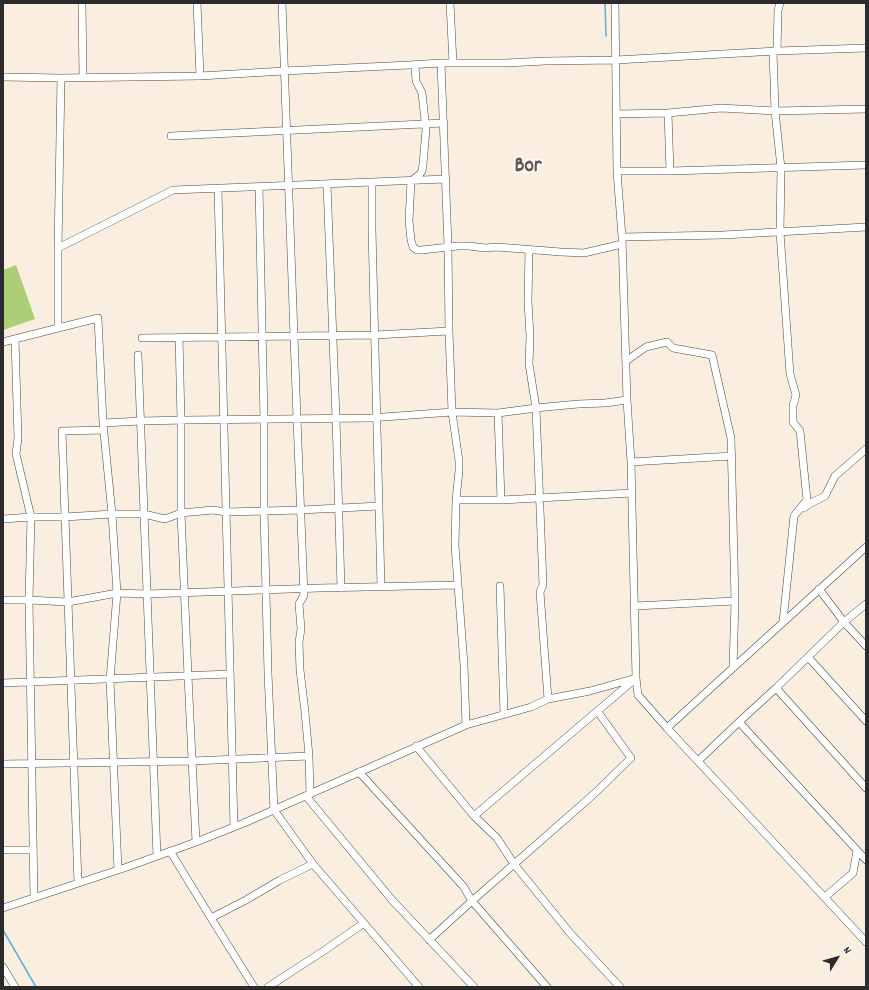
<!DOCTYPE html>
<html>
<head>
<meta charset="utf-8">
<style>
  body { margin:0 }
  #map { position:relative; width:869px; height:990px; overflow:hidden; background:#f9eedf; font-family:Dekko,sans-serif }
  canvas { display:block }
  .frame { position:absolute; inset:0; border:4px solid #2b2b2b; pointer-events:none }
  .north { position:absolute; left:817px; top:938px; width:40px; height:40px; -webkit-text-stroke:3px #fff; paint-order:stroke; rotate:53deg; font-size:11px; font-weight:700; line-height:16px; text-align:center; color:#2b2b2b }
  .north::after { content:''; display:block; margin:auto; width:14px; height:18px; background:#2b2b2b; clip-path:polygon(50% 0,100% 100%,50% 72%,0 100%) }
</style>
</head>
<body>
<div id="map">
<canvas width="869" height="990"></canvas>
<div class="frame"></div>
<div class="north">N</div>
</div>
<script>
const ctx = document.querySelector('canvas').getContext('2d');
ctx.lineJoin = 'round';
function fill(path, color) { ctx.fillStyle = color; ctx.fill(path, 'evenodd'); }
const shape = rows => new Path2D(rows.map(r => 'M' + r).join(''));
function trace(path, color, width, dash) { ctx.strokeStyle = color; ctx.lineWidth = width; ctx.lineCap = dash ? 'butt' : 'round'; ctx.setLineDash(dash || []); ctx.stroke(path); }
function write(font, color, halo, rows, align = 'center') {
  ctx.font = font + ' Dekko,sans-serif'; ctx.lineWidth = 3.5; ctx.setLineDash([]); ctx.textBaseline = 'middle'; ctx.strokeStyle = halo; ctx.fillStyle = color; for (const [text, x, y, turn = 0] of rows) {
    ctx.save(); ctx.translate(x, y); ctx.rotate((+turn || 0) * Math.PI / 180); ctx.textAlign = isNaN(turn) ? turn : align; if (halo) ctx.strokeText(text, 0, 0); ctx.fillText(text, 0, 0); ctx.restore();
  }
}
fill(shape([
  [16,265,35,319,3,330,3,270]
]), '#abce77');
trace(shape([
  [605,3,606,36],
  [3,930,36,987]
]), '#61aeda', 1.5);
const minor = shape([
  [82,3,83,78],
  [197,3,200,76],
  [282,3,297,419,304,595,299,604,301,629,299,642,300,670,305,712,309,756,310,794],
  [450,3,453,63],
  [615,3,617,171,622,237,627,400,631,462,636,678,638,695,667,728,866,942],
  [773,51,775,111,781,168,780,232,790,374,796,395,793,406,793,422,800,431,807,500,794,516,783,622],
  [777,51,778,10,780,3],
  [441,63,448,246,449,331,452,412,459,461,459,471,456,500,455,545,464,665,466,725],
  [415,65,416,81,422,93,426,130,423,164,422,171,419,175,411,181,409,221,411,240,413,247,417,250,422,250,458,246,469,246,485,248,497,247,561,252,584,253,622,244],
  [3,77,61,78,200,76,284,71,409,65,441,63,505,63,546,61,616,60,777,51,866,48],
  [668,113,670,171],
  [616,114,668,113,721,108,775,111,866,109],
  [171,136,444,123],
  [617,171,670,171,866,165],
  [372,182,372,230,381,587],
  [327,184,336,418,341,588],
  [259,187,264,419,264,511,268,673,274,810,313,864,419,987],
  [218,189,234,827],
  [622,237,723,235,866,227],
  [58,248,173,190,446,179],
  [529,249,528,301,530,336,529,364,536,408,543,585,540,592,548,699],
  [58,328,58,248,61,78],
  [179,337,181,420,181,513,188,676,196,842],
  [142,338,375,335,449,331],
  [15,339,18,438,16,454,31,517,29,600,34,897],
  [3,342,98,318,103,423,112,514,117,593,110,680,118,870],
  [138,355,157,856],
  [626,361,646,347,667,342,673,348,712,355,731,438,735,601,733,668],
  [498,413,501,500],
  [103,423,141,421,187,420,370,418,452,412,498,413,536,408,578,404,605,403,627,400],
  [631,462,732,456],
  [456,500,501,500,632,493],
  [804,508,809,504,825,496,835,476,866,449],
  [3,519,31,517,65,517,112,514,144,514,165,519,181,513,213,510,226,512,301,510,379,506],
  [500,586,504,714],
  [819,589,844,622,866,646],
  [3,600,29,600,68,602,117,593,147,594,319,588,457,585],
  [635,606,735,601],
  [808,657,866,721],
  [3,683,230,674],
  [776,688,866,788],
  [739,722,866,860],
  [667,728,866,547],
  [416,746,474,816,497,838,514,864,570,933,620,987],
  [698,761,739,722,776,688,844,622,866,604],
  [3,764,192,761,309,756],
  [359,772,463,886,472,901,547,987],
  [306,796,392,900,474,987],
  [474,816,635,679],
  [3,850,33,850],
  [170,851,211,918,254,987],
  [78,883,62,431,104,430],
  [825,897,853,873,857,851],
  [3,908,127,867,196,842,244,823,466,725,531,707,548,699,590,691,636,678],
  [211,918,246,900,280,880,313,864],
  [429,940,472,901,594,794,631,758,598,712],
  [3,967,15,987],
  [268,987,325,950,364,923]
]);
trace(minor, '#4a4846', 8);
trace(minor, '#fff', 7);
write('bold 21px', '#65544f', '#fff', [
  ["Bor",528,168]
]);
</script>
</body>
</html>
